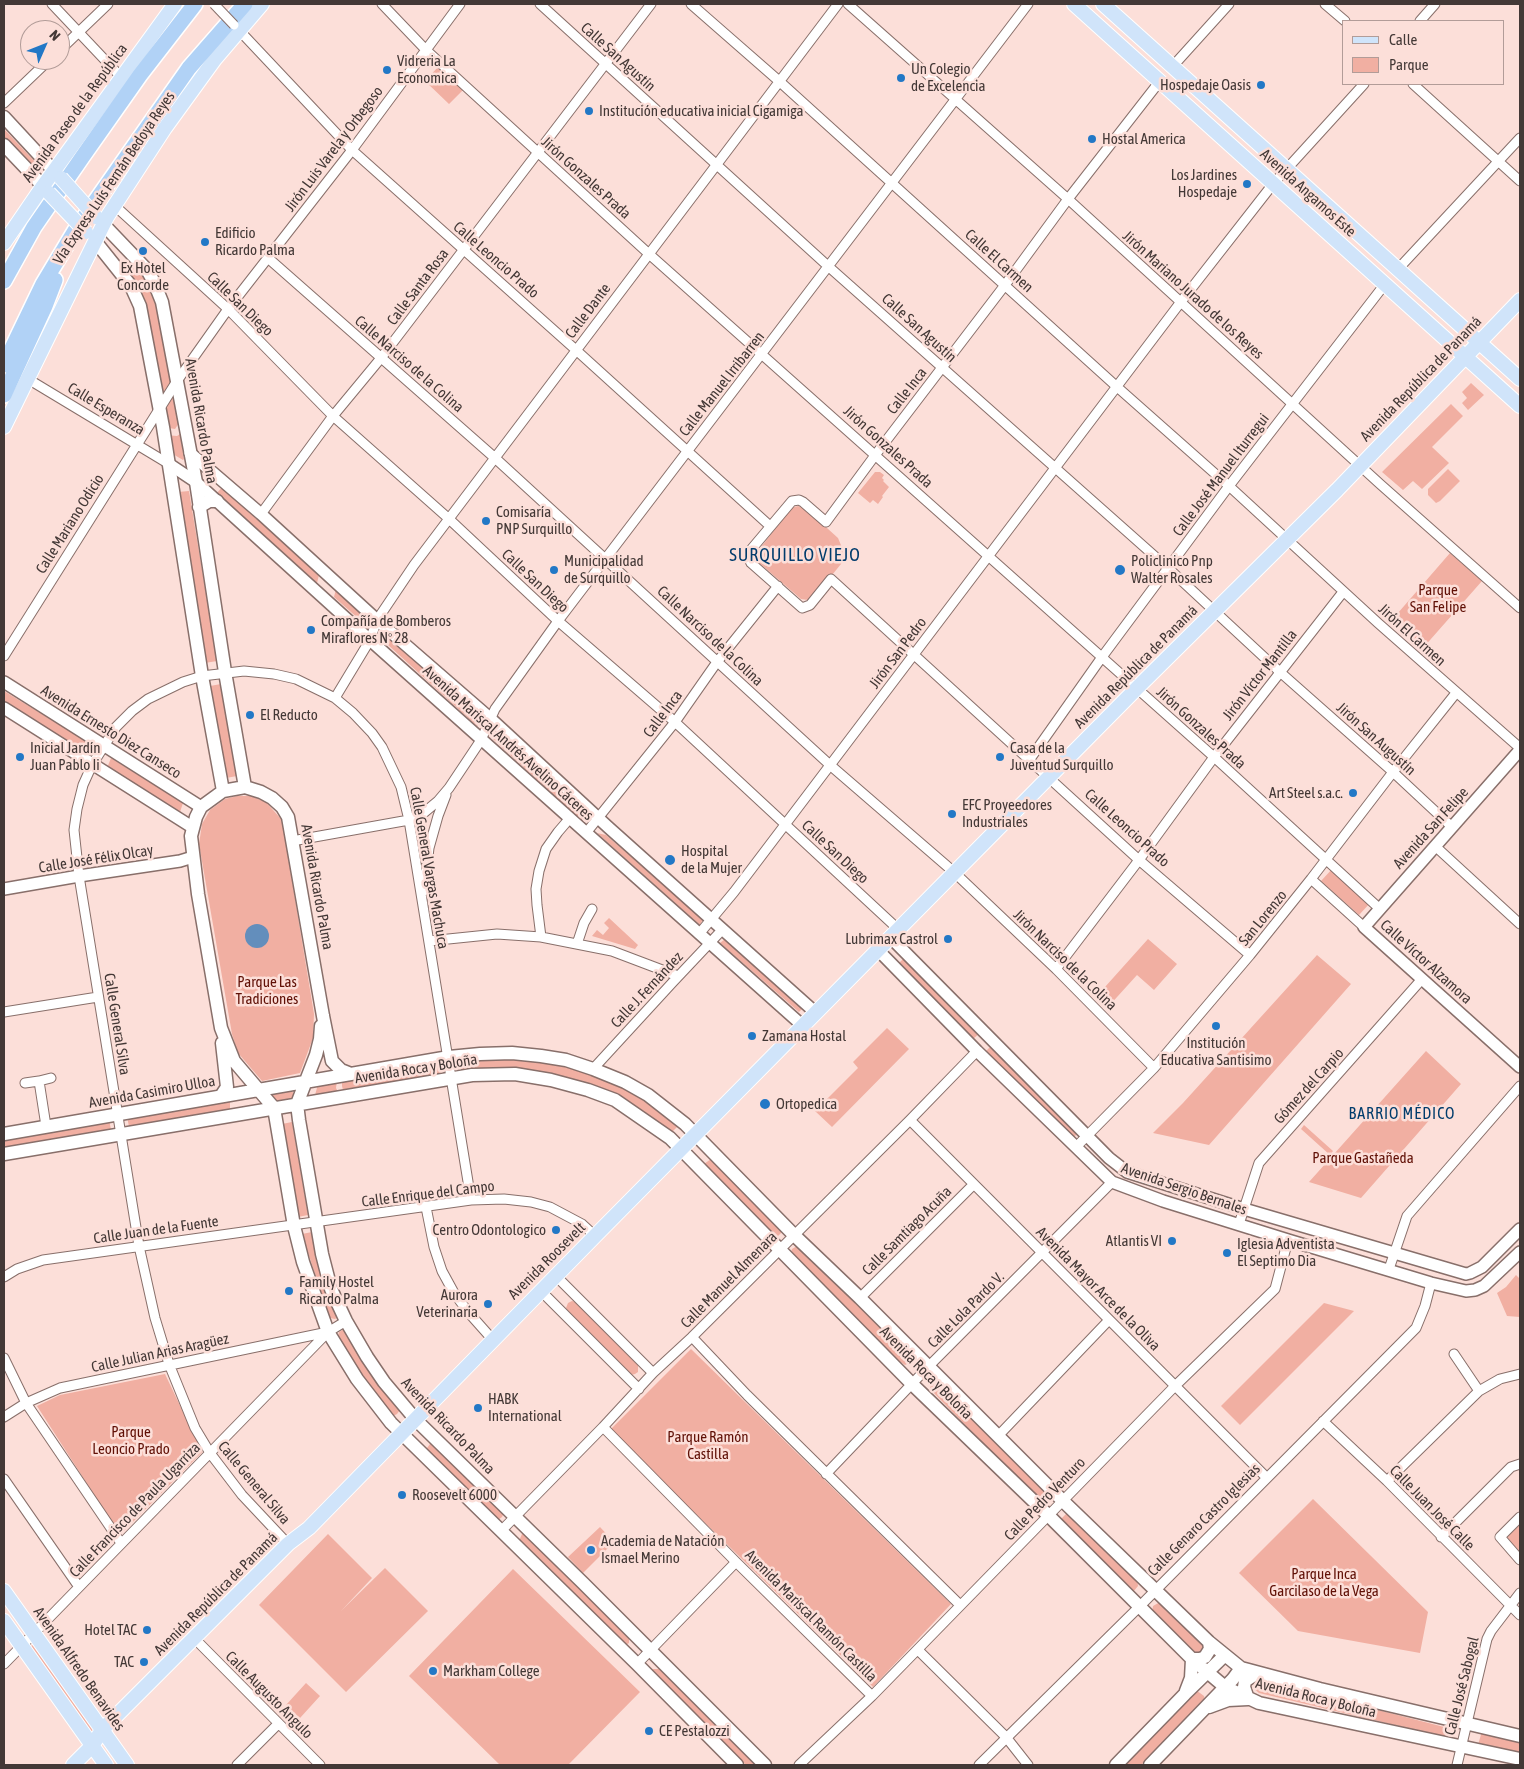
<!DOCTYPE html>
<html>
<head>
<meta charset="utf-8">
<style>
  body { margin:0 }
  #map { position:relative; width:1524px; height:1769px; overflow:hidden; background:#fcdfd9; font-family:"Asap Condensed",sans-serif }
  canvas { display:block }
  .frame { position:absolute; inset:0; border:5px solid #433836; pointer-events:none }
  .legend { position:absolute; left:1342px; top:20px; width:162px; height:65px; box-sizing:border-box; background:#fcdfd9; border:1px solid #b29c98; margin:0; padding:6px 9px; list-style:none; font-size:15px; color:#433836 }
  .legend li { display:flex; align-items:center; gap:10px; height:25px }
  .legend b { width:25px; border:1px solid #b29c98 }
  .north { position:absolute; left:20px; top:20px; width:50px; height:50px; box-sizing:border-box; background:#fcdfd9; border:1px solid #b29c98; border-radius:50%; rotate:46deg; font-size:14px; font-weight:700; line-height:20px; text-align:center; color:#433836 }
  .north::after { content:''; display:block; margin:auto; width:18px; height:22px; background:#2278c6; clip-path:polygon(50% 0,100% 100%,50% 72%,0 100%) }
</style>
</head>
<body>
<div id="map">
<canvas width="1524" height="1769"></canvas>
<div class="frame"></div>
<ul class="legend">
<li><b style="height:6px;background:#d0e4fa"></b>Calle</li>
<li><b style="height:14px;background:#f1afa2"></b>Parque</li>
</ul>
<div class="north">N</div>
</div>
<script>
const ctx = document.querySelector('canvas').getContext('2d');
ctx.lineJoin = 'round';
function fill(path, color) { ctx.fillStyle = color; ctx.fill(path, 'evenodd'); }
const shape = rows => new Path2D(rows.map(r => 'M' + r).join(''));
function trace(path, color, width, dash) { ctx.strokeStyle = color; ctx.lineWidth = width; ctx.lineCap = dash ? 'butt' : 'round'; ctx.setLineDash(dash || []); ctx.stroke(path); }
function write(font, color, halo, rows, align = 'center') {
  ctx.font = font + ' "Asap Condensed",sans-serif'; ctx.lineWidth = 5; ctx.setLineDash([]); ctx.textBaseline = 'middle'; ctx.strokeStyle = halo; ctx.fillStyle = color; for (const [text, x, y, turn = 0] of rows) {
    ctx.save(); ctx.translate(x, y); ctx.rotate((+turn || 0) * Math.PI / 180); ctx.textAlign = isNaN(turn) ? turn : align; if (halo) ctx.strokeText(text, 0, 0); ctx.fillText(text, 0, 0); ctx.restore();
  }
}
fill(shape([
  [438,67,463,90,449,104,425,81],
  [4,129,38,165,34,169,4,137],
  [132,263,146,278,161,318,172,379,161,397,124,272],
  [1471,383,1484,395,1468,410,1462,403,1467,398,1462,392],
  [174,395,179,423,175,429,169,428,163,406],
  [1451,404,1463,416,1432,447,1449,463,1422,489,1413,481,1403,490,1382,472],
  [180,434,184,459,183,460,171,453,166,435,177,436],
  [1448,469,1460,481,1440,501,1436,503,1428,495,1428,489],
  [875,472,880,472,884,475,882,478,884,480,883,481,889,487,882,496,883,497,878,504,873,500,870,503,858,493],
  [223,486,319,575,317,583,217,493],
  [189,491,217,661,205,663,178,492],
  [798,506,806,509,838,538,843,550,843,557,841,564,815,596,808,600,801,599,757,561,755,555,791,508],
  [1450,553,1482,581,1423,648,1391,621],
  [336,589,364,614,360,620,334,597],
  [378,627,482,720,477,726,376,634],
  [221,684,237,776,226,778,210,686],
  [4,691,86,741,81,751,4,703],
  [497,736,585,816,581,820,493,739],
  [111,758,183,803,180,812,107,768],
  [237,796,251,796,266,802,281,819,283,826,314,1014,313,1038,300,1073,262,1081,238,1053,232,1034,199,844,202,824,210,810,225,799],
  [427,824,418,858,414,826],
  [597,833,606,835,703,919,700,925],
  [1333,868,1371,902,1359,915,1321,881],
  [609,918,638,945,635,949,592,936,597,930,603,935,609,928,604,923],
  [725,939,803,1008,799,1012,720,943],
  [1148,939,1177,964,1154,990,1137,975,1108,1007,1096,997],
  [1317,955,1351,984,1209,1145,1153,1133,1183,1103],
  [904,958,980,1033,973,1039,898,964],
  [887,1028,909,1049,832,1127,815,1111,858,1068,853,1062],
  [992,1045,1080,1131,1074,1137,986,1051],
  [1426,1051,1461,1084,1361,1198,1309,1182],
  [459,1059,546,1059,621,1084,680,1124,670,1134,601,1090,461,1073],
  [439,1062,442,1076,348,1092,343,1090,342,1086,342,1081],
  [337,1080,336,1088,339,1094,314,1099,318,1084],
  [289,1089,295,1094,294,1100,280,1104,274,1101,270,1095,270,1093],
  [230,1101,230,1110,129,1127,127,1116],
  [109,1119,111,1130,4,1148,4,1136],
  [292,1122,308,1215,298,1217,282,1124],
  [1304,1125,1333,1151,1330,1155,1301,1129],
  [711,1159,781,1226,781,1233,776,1238,704,1164],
  [312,1232,338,1317,335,1319,330,1318,306,1247,302,1234],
  [797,1246,801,1247,912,1358,911,1362,905,1365,899,1361,790,1257,792,1249],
  [1516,1275,1520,1279,1520,1317,1507,1316,1497,1293,1506,1287],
  [572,1301,576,1302,638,1364,638,1372,635,1374,631,1375,568,1312,566,1308,568,1303],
  [1324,1303,1354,1311,1240,1425,1221,1406],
  [344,1329,400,1410,397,1414,393,1416,390,1415,385,1411,337,1339,339,1332],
  [691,1349,951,1604,873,1687,610,1430],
  [165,1374,202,1452,120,1535,37,1406,60,1395],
  [938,1380,1049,1493,1046,1498,1037,1498,930,1389,931,1382],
  [430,1444,432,1444,504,1513,502,1517,498,1520,427,1451,427,1448],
  [1313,1499,1428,1612,1420,1653,1298,1631,1239,1573],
  [1068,1512,1137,1579,1138,1586,1133,1592,1060,1520],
  [1520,1520,1520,1553,1503,1537],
  [600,1527,614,1542,583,1573,568,1557],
  [525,1533,629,1637,629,1643,626,1645,519,1541,522,1534],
  [328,1534,372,1578,341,1611,385,1568,428,1611,346,1692,259,1605],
  [513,1569,640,1692,568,1765,500,1765,409,1676],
  [1160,1602,1205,1647,1196,1656,1152,1613,1153,1606],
  [36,1644,96,1730,89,1735,28,1647],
  [652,1669,662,1669,759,1765,746,1765],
  [1256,1680,1269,1682,1448,1728,1452,1736,1446,1737,1259,1693,1253,1688],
  [306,1683,320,1696,300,1718,286,1705],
  [1196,1690,1204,1696,1205,1701,1141,1765,1123,1765],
  [1482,1731,1520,1739,1520,1754,1478,1745]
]), '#f1afa2');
fill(shape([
  '245 936a12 12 0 1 1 24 0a12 12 0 1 1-24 0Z'
]), '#638ebc');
const minor = shape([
  [52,4,121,77],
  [382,4,426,50,649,254,1214,757,1380,909],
  [540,4,829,267,1168,568,1280,672,1393,772,1452,827],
  [691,4,779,81,1116,386,1229,486,1378,623,1520,748],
  [848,4,1068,199,1380,484,1520,608],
  [1325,4,1345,21],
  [1420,21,1435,4],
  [237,28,352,150,576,350,770,526],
  [60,50,108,4],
  [1173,66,1229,4],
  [1160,81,1068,199,1005,285,876,454,826,522,803,502,799,500,792,501,749,552,748,557,751,563,802,608,810,605,831,579,1139,860,1250,955],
  [1413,84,1520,181],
  [4,103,49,60],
  [114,205,228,309,333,416,448,518,558,621,675,722,899,930],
  [268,258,495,458,830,765,955,873,1056,969,1154,1068],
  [1399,268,1520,138],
  [28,379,169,464],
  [261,514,333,416,381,358,651,4],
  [4,656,177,381,228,309,352,150,460,4],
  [335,698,370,640,377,620,414,565,838,4],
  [1030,759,1102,657,1229,486,1385,284],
  [586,833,675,722,717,662,778,586],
  [292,841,409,820,420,816,438,801,449,788,481,740,495,709,558,621,1028,4],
  [1435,846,1520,924],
  [1311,879,1364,927],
  [424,891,429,848,438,816,446,795],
  [699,934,734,892,1180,303,1273,184,1364,84],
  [541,937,537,905,536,889,539,871,546,849,558,832,570,818],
  [429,941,497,934,541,937,612,951,678,976],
  [577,944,584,923,592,909],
  [1056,969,1139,860,1214,757,1343,592],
  [4,1012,98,997],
  [593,1069,672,983,722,930],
  [39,1081,51,1078],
  [25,1083,39,1081,46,1126],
  [910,1120,1266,1477],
  [1076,1147,1154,1068,1250,955,1311,879,1393,772,1456,693],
  [426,1207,434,1247,442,1271,454,1293,469,1313,493,1340],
  [1239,1224,1259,1163,1422,979],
  [1389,1269,1407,1216,1520,1086],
  [556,1276,653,1373],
  [4,1277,17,1269,43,1260,471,1200,504,1199,531,1202,550,1207,582,1224,595,1236],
  [541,1291,639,1389],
  [860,1298,974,1184],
  [692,1337,747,1395,960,1605],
  [1454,1354,1479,1391],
  [4,1358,26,1403,121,1543],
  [4,1417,26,1403,60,1388,328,1332],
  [1323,1421,1387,1481,1520,1615],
  [603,1427,736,1562,872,1696],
  [998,1436,1109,1320],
  [826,1474,928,1367,1112,1182],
  [4,1479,79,1587],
  [1387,1481,1479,1391,1500,1379,1520,1374],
  [1520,1517,1500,1537,1520,1560],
  [501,1531,603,1427,653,1373,692,1337,910,1120,977,1051],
  [1441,1537,1511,1467,1520,1464],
  [288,1544,242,1495,210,1453,195,1428,169,1364,155,1318,139,1246,79,876,74,830,77,809,83,785,92,765,116,727,132,711,148,699,183,682,202,676,244,671,274,674,296,679,335,698,353,713,372,733,382,747,401,787,409,820,471,1200],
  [200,1644,320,1765],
  [918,1650,1006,1737,1028,1765],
  [4,1664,328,1332,346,1321],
  [637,1664,736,1562],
  [237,1765,278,1724],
  [799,1765,872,1696,1175,1386,1275,1289,1288,1240],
  [979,1765,1139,1607,1416,1328,1425,1306,1431,1283],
  [1457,1765,1487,1639,1491,1631,1520,1593]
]);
const tertiary = shape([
  [190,453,261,514,377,620,491,719,608,827,816,1013],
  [169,464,196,482,230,513,370,640,803,1026],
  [4,682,201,807],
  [4,708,192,827],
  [1520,750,1364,927,1520,1067],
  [4,889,79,876,180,861,193,857],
  [891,938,1109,1158,1127,1172,1244,1209,1466,1274,1470,1273,1482,1267,1520,1229],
  [878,950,977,1051,1112,1182,1163,1201,1288,1240,1431,1283,1466,1291,1475,1290,1484,1286,1520,1252]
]);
const secondary = shape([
  [4,117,54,171],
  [4,145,43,186],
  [103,224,147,270,154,282,162,302,196,482,225,672,245,787],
  [95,241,131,286,140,306,163,427,202,676,223,791],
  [199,507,209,501,217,501],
  [321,1026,320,1039,316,1055,297,1104,299,1120,322,1254,331,1289,346,1321,367,1357,384,1382,416,1420,583,1583,765,1765],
  [351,1074,341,1070,332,1061,323,1016,288,817,282,807,272,798,261,792,245,787,223,791,201,807,196,817,191,836,198,894,221,1028,234,1061,274,1108,294,1226,303,1262,328,1332,357,1379,391,1423,637,1664,737,1765],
  [221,1096,227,1087,222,1043],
  [4,1134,449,1057,480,1054,512,1053,541,1056,566,1060,593,1069,625,1082,648,1095,685,1124,794,1235,860,1298,1063,1501,1209,1642,1241,1668,1320,1689,1520,1736],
  [4,1154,472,1075,515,1074,551,1080,588,1090,615,1100,670,1138,912,1384,1049,1516,1192,1659,1225,1687,1259,1703,1520,1759],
  [1186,1691,1191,1678,1192,1659,1200,1659,1205,1657,1210,1649,1209,1642],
  [1209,1707,1228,1700,1248,1699,1244,1687,1245,1681,1257,1673],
  [1116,1765,1185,1694,1224,1656],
  [1150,1765,1233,1679,1241,1668]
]);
const primary = shape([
  [1074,4,1520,406],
  [1103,4,1520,379],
  [4,243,43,186,175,4],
  [4,427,107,217,165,128,215,59,262,4],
  [4,1591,127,1765],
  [4,1621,106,1765],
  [73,1765,92,1746,102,1730,288,1544,309,1528,595,1236,1143,682,1337,490,1520,300]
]);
const motorway = shape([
  [4,281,34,227,83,156,140,75,195,4],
  [4,365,43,284,76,229,189,68,245,4],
  [4,395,45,306,55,280]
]);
trace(minor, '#886f6a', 11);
trace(tertiary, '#886f6a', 14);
trace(secondary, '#886f6a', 15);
trace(primary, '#fff', 16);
trace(motorway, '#fff', 18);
trace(minor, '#fff', 9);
trace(tertiary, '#fff', 11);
trace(secondary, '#fff', 12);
trace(primary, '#d0e4fa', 14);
trace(motorway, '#b1d2f6', 15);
const minorBridge = shape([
  [214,4,234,25]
]);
const primaryBridge = shape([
  [61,178,96,217],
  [49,193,86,232]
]);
trace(minorBridge, '#886f6a', 11, []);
trace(primaryBridge, '#fff', 16, []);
trace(minorBridge, '#fff', 9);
trace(primaryBridge, '#d0e4fa', 14);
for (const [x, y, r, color] of [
  [387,70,5,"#2278c6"],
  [901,78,5,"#2278c6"],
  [1261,85,5,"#2278c6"],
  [589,111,5,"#2278c6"],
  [1092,139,5,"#2278c6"],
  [1247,184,5,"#2278c6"],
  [205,242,5,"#2278c6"],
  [143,251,5,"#2278c6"],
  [486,521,5,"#2278c6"],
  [554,570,5,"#2278c6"],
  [1120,570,6,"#2278c6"],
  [311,630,5,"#2278c6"],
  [250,715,5,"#2278c6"],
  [20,757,5,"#2278c6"],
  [1000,757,5,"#2278c6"],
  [1353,793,5,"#2278c6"],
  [952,814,5,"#2278c6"],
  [670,860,6,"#2278c6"],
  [948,939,5,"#2278c6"],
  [1216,1026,5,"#2278c6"],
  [752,1036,5,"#2278c6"],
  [765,1104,6,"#2278c6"],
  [556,1230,5,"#2278c6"],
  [1172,1241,5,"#2278c6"],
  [1227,1253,5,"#2278c6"],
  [289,1291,5,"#2278c6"],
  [488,1304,5,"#2278c6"],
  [478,1408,5,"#2278c6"],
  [402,1495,5,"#2278c6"],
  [591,1550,5,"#2278c6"],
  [147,1630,5,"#2278c6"],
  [144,1662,5,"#2278c6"],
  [433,1671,5,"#2278c6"],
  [649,1731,5,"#2278c6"]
]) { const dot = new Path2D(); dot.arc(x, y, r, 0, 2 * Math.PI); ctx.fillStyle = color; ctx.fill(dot); trace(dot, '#fcdfd9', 2); }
write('15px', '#433836', '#fcdfd9', [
  ["Calle San Agustín",618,57,42],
  ["Avenida Paseo de la República",75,113,-54],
  ["Jirón Luis Varela y Orbegoso",334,149,-53],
  ["Vía Expresa Luis Fernán Bedoya Reyes",114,178,-56],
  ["Jirón Gonzales Prada",586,178,42],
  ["Avenida Angamos Este",1308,193,42],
  ["Calle Leoncio Prado",496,260,41],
  ["Calle El Carmen",999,261,42],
  ["Calle Santa Rosa",418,287,-53],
  ["Jirón Mariano Jurado de los Reyes",1193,295,42],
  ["Calle San Diego",240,304,44],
  ["Calle Dante",588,311,-53],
  ["Calle San Agustín",919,328,42],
  ["Calle Narciso de la Colina",409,364,41],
  ["Avenida República de Panamá",1421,379,-46],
  ["Calle Manuel Irribarren",722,384,-52],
  ["Calle Inca",907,391,-52],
  ["Calle Esperanza",106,409,31],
  ["Avenida Ricardo Palma",201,421,80],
  ["Jirón Gonzales Prada",888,447,42],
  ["Calle José Manuel Iturregui",1221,475,-53],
  ["Calle Mariano Odicio",70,524,-58],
  ["Calle San Diego",535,581,43],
  ["Jirón El Carmen",1412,635,42],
  ["Calle Narciso de la Colina",710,636,43],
  ["Jirón San Pedro",898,653,-53],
  ["Avenida República de Panamá",1136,667,-45],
  ["Jirón Víctor Mantilla",1260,675,-52],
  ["Calle Inca",663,714,-53],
  ["Jirón Gonzales Prada",1201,728,42],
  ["Avenida Ernesto Diez Canseco",111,732,32],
  ["Jirón San Augustín",1376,739,42],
  ["Avenida Mariscal Andrés Avelino Cáceres",508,743,42],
  ["Calle Leoncio Prado",1127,828,42],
  ["Avenida San Felipe",1431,828,-48],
  ["Calle San Diego",835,852,43],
  ["Calle José Félix Olcay",96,859,-9],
  ["Calle General Vargas Machuca",429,868,80],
  ["Avenida Ricardo Palma",317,887,80],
  ["San Lorenzo",1263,918,-51],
  ["Jirón Narciso de la Colina",1065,960,44],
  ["Calle Víctor Alzamora",1426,962,42],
  ["Calle J. Fernández",647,990,-47],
  ["Calle General Silva",117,1024,81],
  ["Avenida Roca y Boloña",416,1069,-9],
  ["Gómez del Carpio",1309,1086,-48],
  ["Avenida Casimiro Ulloa",152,1092,-10],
  ["Avenida Sergio Bernales",1184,1189,19],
  ["Calle Enrique del Campo",428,1194,-7],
  ["Calle Juan de la Fuente",156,1230,-8],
  ["Calle Samtiago Acuña",907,1231,-45],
  ["Avenida Roosevelt",547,1261,-45],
  ["Calle Manuel Almenara",729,1280,-45],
  ["Avenida Mayor Arce de la Oliva",1098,1289,45],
  ["Calle Lola Pardo V.",966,1310,-45],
  ["Calle Julian Arias Aragüez",160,1353,-12],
  ["Avenida Roca y Boloña",926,1373,45],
  ["Avenida Ricardo Palma",448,1426,46],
  ["Calle General Silva",254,1483,50],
  ["Calle Pedro Venturo",1045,1499,-46],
  ["Calle Juan José Calle",1432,1508,45],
  ["Calle Francisco de Paula Ugarriza",135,1510,-46],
  ["Calle Genaro Castro Iglesias",1204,1520,-45],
  ["Avenida República de Panamá",216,1594,-45],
  ["Avenida Mariscal Ramón Castilla",811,1616,45],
  ["Avenida Alfredo Benavides",79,1669,55],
  ["Calle José Sabogal",1462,1686,-76],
  ["Calle Augusto Angulo",269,1695,45],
  ["Avenida Roca y Boloña",1316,1698,14]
]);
write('15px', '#433836', '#fcdfd9', [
  ["Vidreria La",397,61],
  ["Economica",397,78],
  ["Un Colegio",911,69],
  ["de Excelencia",911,86],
  ["Hospedaje Oasis",1251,85,"right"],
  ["Institución educativa inicial Cigamiga",599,111],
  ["Hostal America",1102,139],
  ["Los Jardines",1237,175,"right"],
  ["Hospedaje",1237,192,"right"],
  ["Edificio",215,233],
  ["Ricardo Palma",215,250],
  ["Ex Hotel",143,268,"center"],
  ["Concorde",143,285,"center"],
  ["Comisaría",496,512],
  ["PNP Surquillo",496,529],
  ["Municipalidad",564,561],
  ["de Surquillo",564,578],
  ["Policlinico Pnp",1131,561],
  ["Walter Rosales",1131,578],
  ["Compañía de Bomberos",321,621],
  ["Miraflores Nº 28",321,638],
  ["El Reducto",260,715],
  ["Inicial Jardín",30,748],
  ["Juan Pablo Ii",30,765],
  ["Casa de la",1010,748],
  ["Juventud Surquillo",1010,765],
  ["Art Steel s.a.c.",1343,793,"right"],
  ["EFC Proyeedores",962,805],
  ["Industriales",962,822],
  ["Hospital",681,851],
  ["de la Mujer",681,868],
  ["Lubrimax Castrol",938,939,"right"],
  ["Zamana Hostal",762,1036],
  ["Institución",1216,1043,"center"],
  ["Educativa Santisimo",1216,1060,"center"],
  ["Ortopedica",776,1104],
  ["Centro Odontologico",546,1230,"right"],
  ["Atlantis VI",1162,1241,"right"],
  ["Iglesia Adventista",1237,1244],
  ["El Septimo Dia",1237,1261],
  ["Family Hostel",299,1282],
  ["Ricardo Palma",299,1299],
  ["Aurora",478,1295,"right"],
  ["Veterinaria",478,1312,"right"],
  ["HABK",488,1399],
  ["International",488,1416],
  ["Roosevelt 6000",412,1495],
  ["Academia de Natación",601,1541],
  ["Ismael Merino",601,1558],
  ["Hotel TAC",137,1630,"right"],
  ["TAC",134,1662,"right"],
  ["Markham College",443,1671],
  ["CE Pestalozzi",659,1731]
], 'left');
write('15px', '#601006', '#fcdfd9', [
  ["Parque",1438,590],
  ["San Felipe",1438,607],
  ["Parque Las",267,982],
  ["Tradiciones",267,999],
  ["Parque Gastañeda",1363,1158],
  ["Parque",131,1432],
  ["Leoncio Prado",131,1449],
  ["Parque Ramón",708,1437],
  ["Castilla",708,1454],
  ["Parque Inca",1324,1574],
  ["Garcilaso de la Vega",1324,1591]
]);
ctx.letterSpacing = '1px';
write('16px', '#013c6c', '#fcdfd9', [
  ["BARRIO MÉDICO",1402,1114]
]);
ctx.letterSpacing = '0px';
ctx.letterSpacing = '1px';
write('18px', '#013c6c', '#fcdfd9', [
  ["SURQUILLO VIEJO",795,555]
]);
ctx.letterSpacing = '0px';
</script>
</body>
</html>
